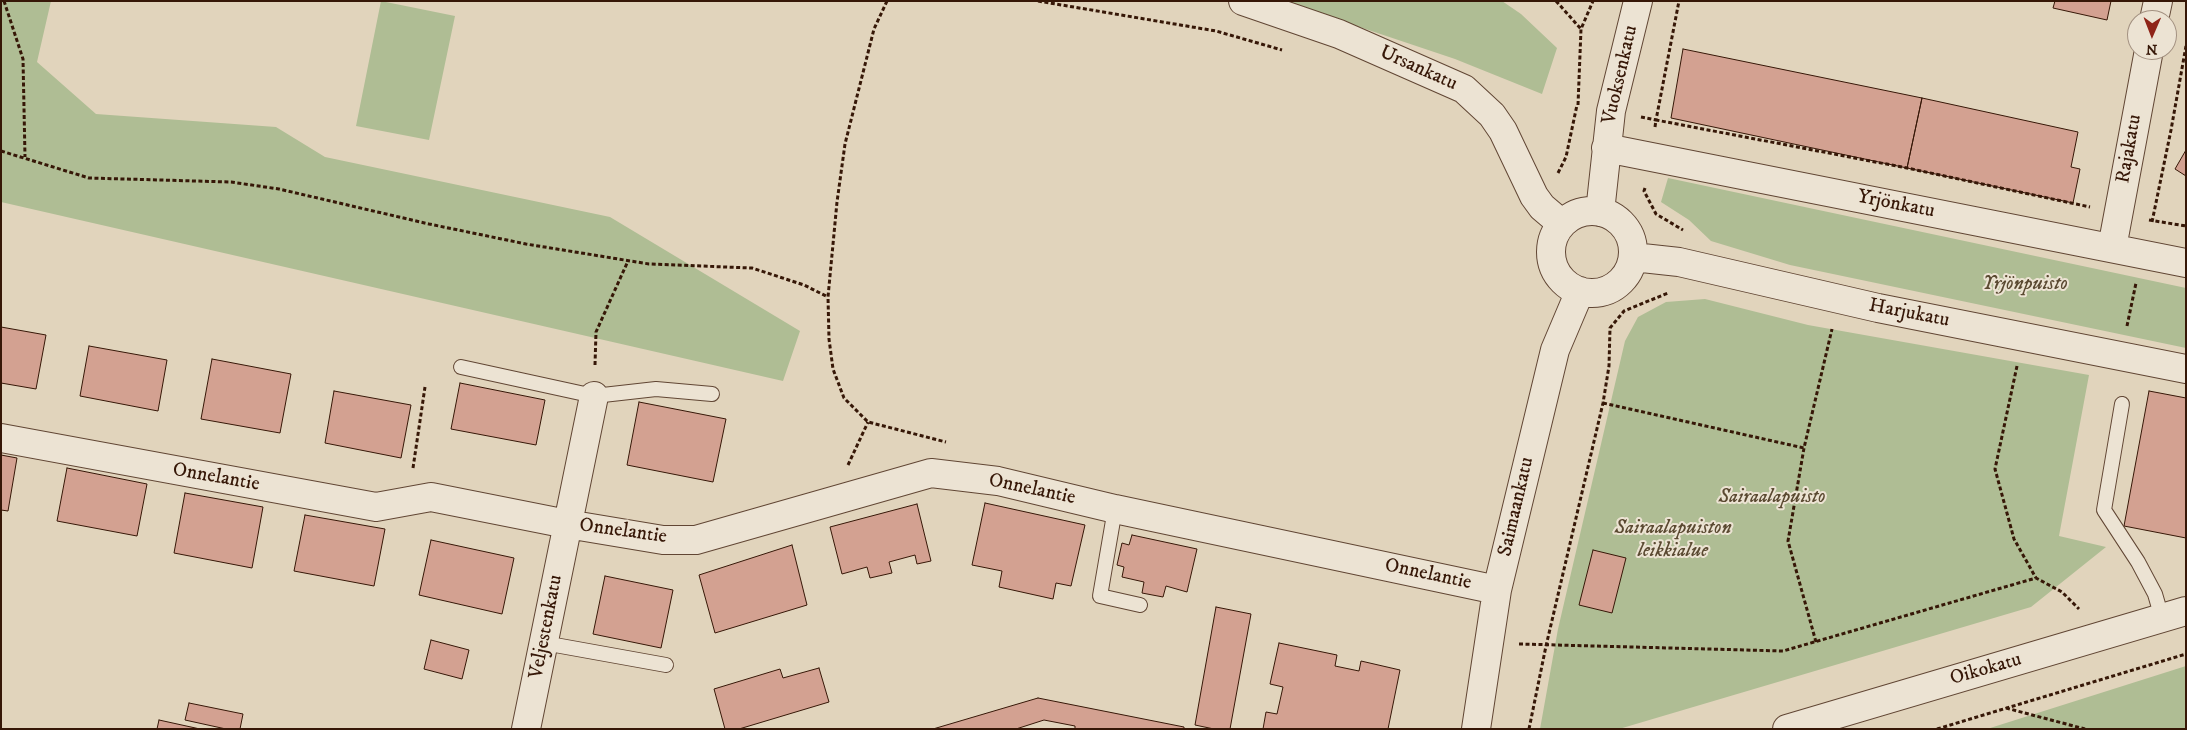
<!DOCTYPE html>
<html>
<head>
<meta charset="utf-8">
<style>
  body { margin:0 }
  #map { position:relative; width:2187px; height:730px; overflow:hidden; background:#e1d4bc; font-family:"IM FELL DW Pica",serif }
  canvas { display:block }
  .frame { position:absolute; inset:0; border:2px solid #361707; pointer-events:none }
  .north { position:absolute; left:2127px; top:10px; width:50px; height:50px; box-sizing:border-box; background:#ece3d3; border:1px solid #a39181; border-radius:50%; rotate:181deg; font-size:14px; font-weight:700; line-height:20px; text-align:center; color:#361707 }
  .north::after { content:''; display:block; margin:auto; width:18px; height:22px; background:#8f2418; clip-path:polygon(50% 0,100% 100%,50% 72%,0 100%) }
</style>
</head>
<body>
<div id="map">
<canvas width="2187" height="730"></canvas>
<div class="frame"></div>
<div class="north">N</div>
</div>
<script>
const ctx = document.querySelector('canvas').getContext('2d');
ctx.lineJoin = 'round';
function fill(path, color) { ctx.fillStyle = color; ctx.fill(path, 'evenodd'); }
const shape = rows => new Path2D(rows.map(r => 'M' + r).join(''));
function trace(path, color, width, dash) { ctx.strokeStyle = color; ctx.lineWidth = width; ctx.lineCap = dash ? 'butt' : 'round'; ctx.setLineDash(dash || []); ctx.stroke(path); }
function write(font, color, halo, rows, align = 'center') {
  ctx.font = font + ' "IM FELL DW Pica",serif'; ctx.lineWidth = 4; ctx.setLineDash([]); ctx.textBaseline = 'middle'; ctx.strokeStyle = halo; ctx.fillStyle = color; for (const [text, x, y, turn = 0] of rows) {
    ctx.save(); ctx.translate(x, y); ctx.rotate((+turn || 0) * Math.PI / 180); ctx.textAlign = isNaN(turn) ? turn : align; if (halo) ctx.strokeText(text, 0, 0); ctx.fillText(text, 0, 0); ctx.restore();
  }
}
fill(shape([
  [1,1,51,1,37,62,96,114,276,127,325,157,610,217,800,331,783,381,1,202],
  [381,1,455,16,429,140,356,126],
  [1282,1,1502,1,1521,14,1557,48,1542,94,1455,59],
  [1668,178,2186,288,2186,348,1790,265,1711,241,1689,220,1661,202],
  [1705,299,1808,325,2089,375,2059,536,2106,547,2031,607,1619,729,1540,729,1558,629,1625,341,1638,317,1666,302],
  [2186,666,2186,729,1987,729]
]), '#afbd94');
const building = shape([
  [2055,1,2111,1,2107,20,2053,8,2055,1],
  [1683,49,1922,98,1907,168,1671,118,1683,49],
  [1922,98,2078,132,2071,167,2080,169,2073,203,1907,168,1922,98],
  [2186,150,2186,176,2175,169,2186,150],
  [1,327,46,335,36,389,1,383,1,327],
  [89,346,167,360,158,411,80,396,89,346],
  [212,359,291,374,280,433,201,419,212,359],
  [460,383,545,400,536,445,451,429,460,383],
  [334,391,411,405,401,458,325,443,334,391],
  [2149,391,2186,398,2186,538,2124,526,2149,391],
  [639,402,726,419,713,482,627,465,639,402],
  [1,455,17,458,8,511,1,510,1,455],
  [67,468,147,484,137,536,57,521,67,468],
  [185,493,263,507,252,568,174,553,185,493],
  [985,503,1085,525,1071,586,1056,583,1053,599,999,587,1002,571,972,565,985,503],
  [917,504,931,561,917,564,915,555,889,562,892,573,870,578,867,567,842,574,830,527,917,504],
  [305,515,385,529,374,586,294,571,305,515],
  [1132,535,1197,549,1187,592,1166,586,1163,597,1142,593,1144,582,1122,577,1124,567,1117,565,1122,543,1129,545,1132,535],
  [431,540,514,558,502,614,419,595,431,540],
  [792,545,807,605,715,633,699,575,792,545],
  [1593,550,1626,558,1612,613,1579,605,1593,550],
  [605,576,673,590,661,648,593,634,605,576],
  [1216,607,1251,614,1230,729,1214,729,1195,725,1216,607],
  [431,640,469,650,462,679,424,669,431,640],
  [1279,643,1337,655,1335,666,1359,671,1361,661,1400,670,1388,729,1263,729,1266,712,1277,714,1283,687,1270,684,1279,643],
  [819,668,829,702,739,729,725,729,714,689,780,669,783,678,819,668],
  [1038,698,1184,727,1184,729,1075,729,1075,726,1044,720,1016,729,933,729,1038,698],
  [189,703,243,714,240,729,226,729,185,720,189,703],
  [159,720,200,729,157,729,159,720]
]);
fill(building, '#d3a191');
trace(building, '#361707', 1);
const service = shape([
  [461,367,594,396,656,389,712,394],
  [2122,404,2104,510,2138,562,2155,594,2162,618],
  [1115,509,1100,596,1140,605],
  [544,643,666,665]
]);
const minor = shape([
  [1243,1,1339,34,1464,89,1492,115,1503,131,1534,196,1542,207,1562,224],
  [2154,20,2158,1],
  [1606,148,2186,263],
  '1551 252a41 41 0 1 1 82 0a41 41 0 1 1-82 0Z',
  [1600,212,1611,111,1638,1],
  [2112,248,2149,50],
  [1633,257,1679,262,1878,308,2186,369],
  [1,438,376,507,431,497,567,524,663,540,696,540,931,473,998,481,1115,509,1497,590],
  [526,729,594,396],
  [1476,729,1497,590,1555,350,1580,291],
  [1787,729,2186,611]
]);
trace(service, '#614634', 16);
trace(minor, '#614634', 30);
trace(shape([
  [4,1,23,59,25,157],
  [887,1,874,29,845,144,837,202,828,297,829,339,833,369,844,398,868,422,946,442],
  [1038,1,1216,31,1282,50],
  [1556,1,1581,29],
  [1578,105,1581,29,1593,1],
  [1641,117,1656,120,1679,1],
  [1655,127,1656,120,1907,168,2090,207],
  [1,151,89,178,231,182,279,189,429,224,526,244,649,264,752,268,804,285,828,297],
  [1558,173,1566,157,1577,105],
  [1645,188,1644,191,1656,214,1683,230],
  [2149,220,2186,226],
  [2152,222,2171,130,2186,46],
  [2127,326,2136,283],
  [595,365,596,332,628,261],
  [2017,366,1995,469,2014,539,2036,578],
  [1603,403,1804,448],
  [848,465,868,422],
  [413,468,425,387],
  [1816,642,1788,541,1804,448,1832,329],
  [1519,644,1783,651,2036,578,2062,592,2079,609],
  [2006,708,2085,729],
  [1529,729,1546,646,1603,403,1609,366,1610,328,1624,311,1668,293],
  [1937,729,2186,654]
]), '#361707', 3, [4, 2.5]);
trace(service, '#ece3d3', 14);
trace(minor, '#ece3d3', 28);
write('20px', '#361707', '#ece3d3', [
  ["Ursankatu",1418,69,24],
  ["Vuoksenkatu",1621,75,-77],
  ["Rajakatu",2130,149,-80],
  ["Yrjönkatu",1896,205,11],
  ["Harjukatu",1909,314,11],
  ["Onnelantie",216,478,10],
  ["Onnelantie",1032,490,12],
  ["Saimaankatu",1517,507,-77],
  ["Onnelantie",623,532,8],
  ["Onnelantie",1428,575,12],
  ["Veljestenkatu",547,627,-79],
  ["Oikokatu",1986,670,-16]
]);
write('italic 20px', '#5a4931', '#ece3d3', [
  ["Yrjönpuisto",2025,285],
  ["Sairaalapuisto",1772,498],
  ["Sairaalapuiston",1673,529],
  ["leikkialue",1673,552]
]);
</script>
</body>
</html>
